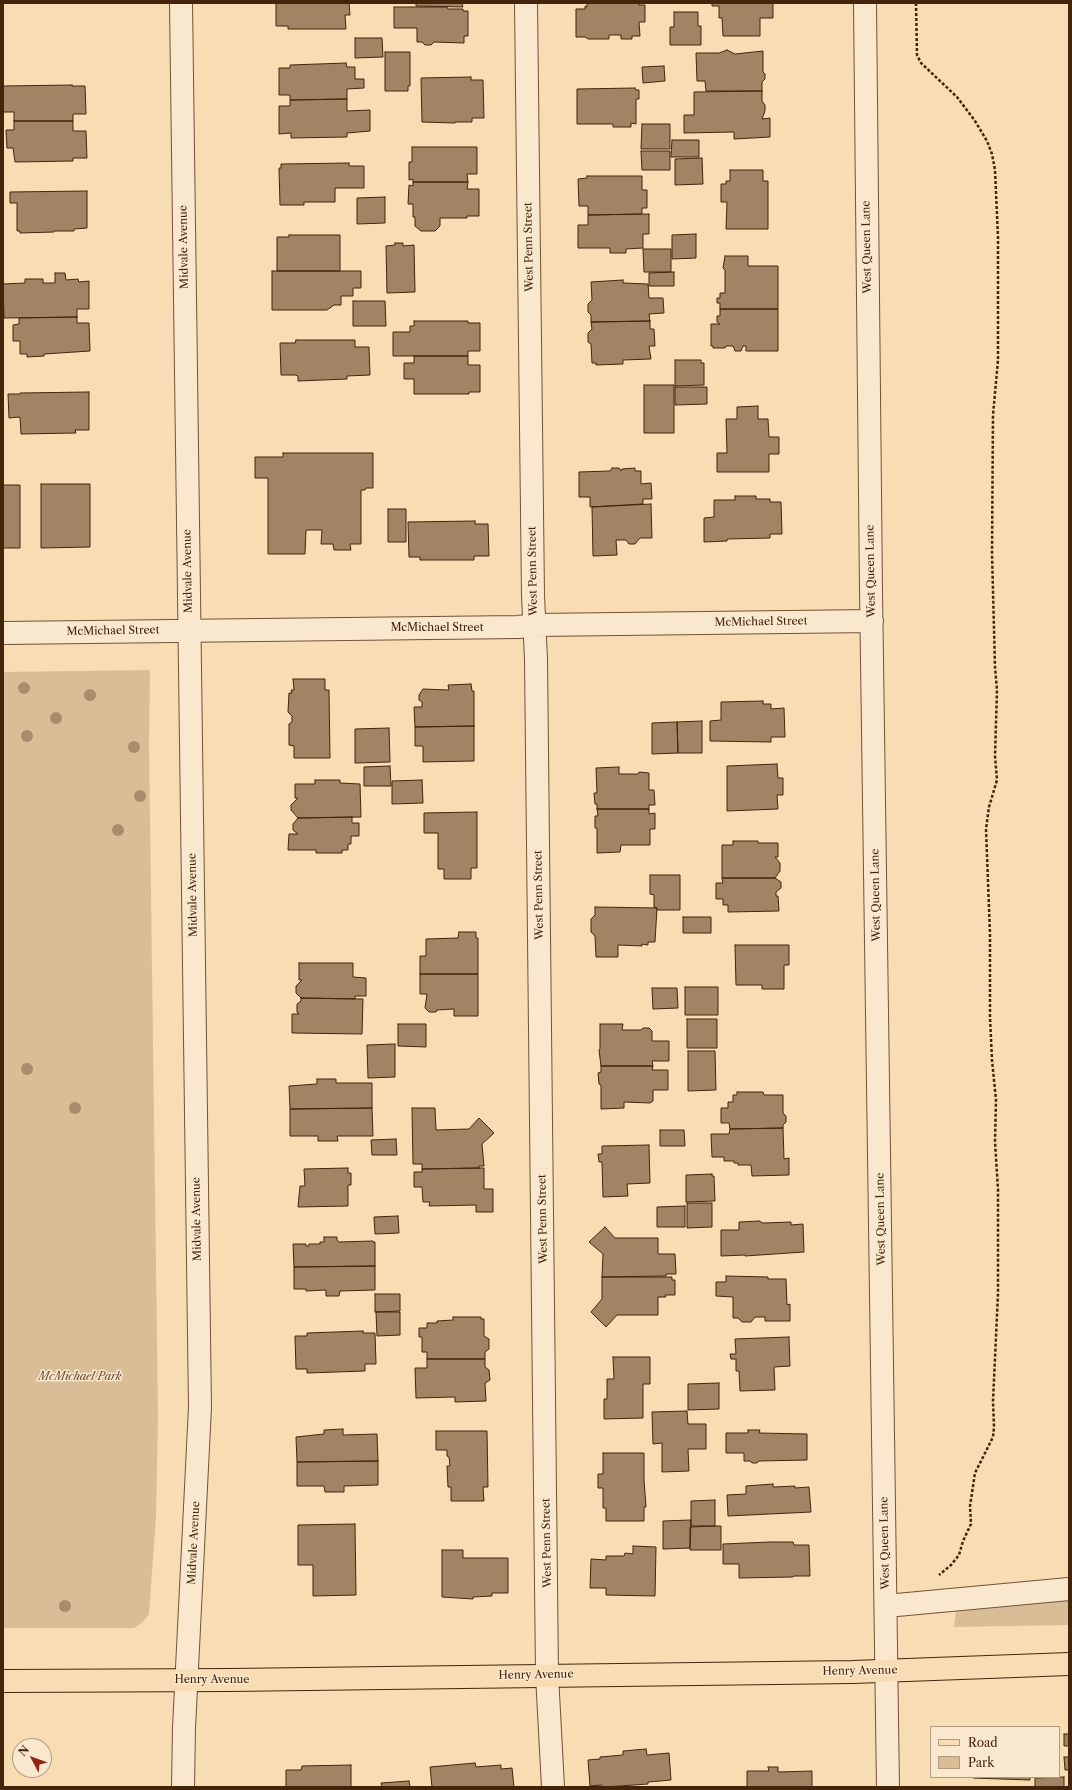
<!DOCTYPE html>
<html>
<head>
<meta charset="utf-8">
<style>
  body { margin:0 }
  #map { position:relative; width:1072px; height:1790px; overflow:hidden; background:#f7dcb4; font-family:"Libre Caslon Text",serif }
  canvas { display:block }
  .frame { position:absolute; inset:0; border:4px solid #44250c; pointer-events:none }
  .legend { position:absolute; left:930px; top:1726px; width:130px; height:52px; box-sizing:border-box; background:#fae8ce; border:1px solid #b19a80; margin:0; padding:5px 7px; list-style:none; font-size:12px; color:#44250c }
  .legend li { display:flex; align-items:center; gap:8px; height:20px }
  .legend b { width:20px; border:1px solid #b19a80 }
  .north { position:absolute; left:12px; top:1738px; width:40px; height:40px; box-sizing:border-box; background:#fae8ce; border:1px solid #b19a80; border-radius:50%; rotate:311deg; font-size:11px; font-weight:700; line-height:16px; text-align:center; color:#44250c }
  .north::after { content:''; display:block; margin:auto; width:14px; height:18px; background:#8f2418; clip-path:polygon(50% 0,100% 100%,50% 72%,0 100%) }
</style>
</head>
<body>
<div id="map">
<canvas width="1072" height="1790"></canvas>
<div class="frame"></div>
<ul class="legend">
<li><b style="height:5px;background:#f7dcb4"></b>Road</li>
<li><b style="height:11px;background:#d9bd97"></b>Park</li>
</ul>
<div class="north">N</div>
</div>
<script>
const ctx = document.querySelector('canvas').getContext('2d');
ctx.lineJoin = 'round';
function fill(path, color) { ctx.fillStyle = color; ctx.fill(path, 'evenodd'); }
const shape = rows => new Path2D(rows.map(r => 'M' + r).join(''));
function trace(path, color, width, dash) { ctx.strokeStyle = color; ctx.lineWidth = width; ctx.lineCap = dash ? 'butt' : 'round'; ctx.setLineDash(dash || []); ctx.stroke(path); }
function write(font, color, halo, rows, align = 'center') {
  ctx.font = font + ' "Libre Caslon Text",serif'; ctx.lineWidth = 3; ctx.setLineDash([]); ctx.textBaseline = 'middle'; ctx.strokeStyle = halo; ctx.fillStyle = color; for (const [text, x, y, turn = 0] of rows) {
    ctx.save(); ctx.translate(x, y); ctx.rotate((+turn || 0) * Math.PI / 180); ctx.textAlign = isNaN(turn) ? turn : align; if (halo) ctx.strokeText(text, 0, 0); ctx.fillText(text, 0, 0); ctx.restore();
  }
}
fill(shape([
  [150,670,149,744,158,1416,156,1517,149,1614,142,1623,134,1628,3,1628,3,672],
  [1069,1600,1069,1625,954,1627,956,1611]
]), '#d9bd97');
const building = shape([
  [276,3,349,3,350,15,345,15,346,29,288,29,288,26,276,26,276,3],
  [416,3,462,3,463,7,416,6,416,3],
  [587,3,639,3,639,5,645,5,645,22,639,22,640,36,632,36,632,39,621,39,621,35,609,35,609,39,588,39,585,37,576,37,576,9,585,9,585,6,587,7,587,3],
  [712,3,773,3,773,18,760,18,760,36,723,36,722,18,719,18,719,6,712,6,712,3],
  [394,7,447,7,448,9,463,9,463,11,468,11,468,36,464,36,464,43,434,42,431,45,425,45,422,42,417,42,417,28,394,28,394,7],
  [674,12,698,12,698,26,701,26,701,45,670,45,670,27,674,27,674,12],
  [355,38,382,38,383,57,355,58,355,38],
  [727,50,735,54,763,51,763,72,765,74,765,79,762,82,762,91,706,91,705,81,697,81,696,53,719,53,727,50],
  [385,52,410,52,410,86,408,86,408,91,385,91,385,52],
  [346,63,347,67,355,67,355,79,364,79,364,88,347,89,347,99,290,100,290,95,279,95,279,68,290,68,290,65,346,63],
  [664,66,665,81,643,83,642,67,664,66],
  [471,77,471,80,483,80,484,118,472,118,472,122,455,122,455,123,422,122,421,78,471,77],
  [72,85,72,86,85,86,86,114,73,114,73,121,14,121,14,112,3,112,3,86,72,85],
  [635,88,636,90,639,90,639,99,636,99,636,124,631,123,631,127,613,127,613,124,577,124,577,89,635,88],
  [762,91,762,101,765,105,765,111,762,119,770,118,770,137,734,139,734,132,684,133,684,115,694,115,694,92,762,91],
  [347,99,347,111,370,110,370,131,347,133,347,137,291,138,291,133,279,134,279,106,290,106,290,100,347,99],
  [14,121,73,121,73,131,86,131,87,158,73,158,73,161,15,162,13,148,7,148,6,130,14,130,14,121],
  [642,124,670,124,670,149,641,149,642,124],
  [672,140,699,140,699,157,671,157,672,140],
  [412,147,477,147,477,174,467,174,468,182,413,182,413,179,409,180,409,162,412,162,412,147],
  [641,151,670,151,670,170,642,170,641,151],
  [702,158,703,184,675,185,675,159,702,158],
  [349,163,349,166,364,166,364,188,335,188,335,202,304,202,304,205,280,205,279,168,281,168,281,164,349,163],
  [730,170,763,170,763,181,768,181,768,229,726,229,727,202,721,202,721,184,726,184,726,181,730,181,730,170],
  [587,176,642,176,642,190,647,190,647,208,642,208,642,214,588,215,588,206,579,206,578,179,587,178,587,176],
  [413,182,468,182,467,189,479,189,479,216,467,216,467,218,440,218,440,226,435,231,421,231,415,226,415,217,413,217,413,204,408,204,409,185,413,186,413,182],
  [87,191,87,228,74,229,74,231,54,231,54,232,20,233,20,231,17,231,17,203,10,203,10,192,87,191],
  [385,197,385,223,357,224,357,198,385,197],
  [649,214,649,234,643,234,643,248,626,249,626,253,610,253,610,248,578,248,578,225,588,225,588,215,649,214],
  [696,234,696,258,672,259,672,235,696,234],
  [289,235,340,235,340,271,277,271,277,237,289,237,289,235],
  [395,243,403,243,403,246,414,245,415,292,387,293,386,246,395,245,395,243],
  [643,249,671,249,671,272,644,272,643,249],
  [725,256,748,256,748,266,778,266,778,309,720,309,720,303,717,303,717,298,720,298,720,293,725,293,725,270,723,268,725,256],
  [272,271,361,271,361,288,353,288,353,296,341,296,341,305,334,305,327,310,272,310,272,271],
  [674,272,674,286,649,286,649,273,674,272],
  [55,273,65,273,66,280,78,279,79,282,89,281,89,309,77,309,77,317,4,318,3,284,25,283,25,279,43,279,43,283,55,283,55,273],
  [623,280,623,283,648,284,649,298,663,298,664,313,649,314,650,321,591,322,591,315,588,312,588,304,592,300,591,282,623,280],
  [353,301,385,301,386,326,353,326,353,301],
  [720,309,778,309,778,351,746,351,746,346,743,346,741,351,735,351,733,346,726,346,725,348,713,348,713,346,711,346,711,324,720,324,717,322,717,316,720,316,720,309],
  [77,317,77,323,89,323,90,351,44,354,44,356,27,357,27,354,20,354,20,341,13,341,13,325,19,324,19,318,77,317],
  [414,321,468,321,468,323,480,323,480,351,468,351,468,356,393,356,393,332,410,332,410,326,414,326,414,321],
  [650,321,650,329,654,329,655,346,649,346,651,359,623,360,623,364,596,365,596,363,592,363,591,344,588,342,588,333,592,329,591,322,650,321],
  [296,340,355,340,355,347,369,347,370,375,347,376,347,379,298,381,298,376,295,375,281,375,280,343,295,343,296,340],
  [414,356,468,356,468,365,480,365,480,392,469,392,469,394,414,394,414,379,404,379,404,363,414,363,414,356],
  [675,360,701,360,701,363,704,363,704,385,675,386,675,360],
  [644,385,674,385,674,433,644,433,644,385],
  [675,387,707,387,707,404,675,405,675,387],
  [89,392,89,430,75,430,76,433,21,434,20,417,9,418,8,394,20,394,20,393,89,392],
  [758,406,758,419,768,419,769,437,779,437,779,454,769,454,769,472,717,472,717,453,727,453,726,419,737,419,737,407,758,406],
  [283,453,373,453,373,488,366,488,365,490,361,490,361,544,350,544,351,550,334,550,333,544,321,544,322,530,306,530,305,554,268,554,268,478,255,478,255,457,283,457,283,453],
  [612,468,619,468,621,471,622,469,635,468,635,471,641,471,641,484,651,483,652,499,643,499,643,504,590,507,590,497,579,497,579,472,610,471,612,468],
  [41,484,90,484,90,547,41,548,41,484],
  [3,485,20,485,20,548,3,548,3,485],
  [735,496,756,496,756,499,770,499,770,502,781,502,782,534,770,534,770,538,727,539,727,541,704,542,704,518,714,517,714,500,735,500,735,496],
  [651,504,652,538,640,538,635,544,629,544,626,540,616,540,617,555,593,556,592,507,651,504],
  [388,509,406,509,406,542,388,542,388,509],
  [475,521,475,524,488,524,489,556,474,556,474,560,420,560,420,557,409,557,408,522,475,521],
  [293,679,325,679,325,690,329,690,330,758,294,758,294,746,289,745,289,724,292,722,292,716,288,712,289,693,292,693,291,690,294,690,293,679],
  [471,684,472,691,474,691,474,726,415,727,414,707,422,707,422,702,419,700,419,695,423,689,449,690,448,685,471,684],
  [763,701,763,704,771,704,771,709,784,708,785,737,771,737,771,742,710,741,710,721,721,720,721,702,763,701],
  [702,721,702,753,678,753,677,722,702,721],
  [677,722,678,753,652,754,652,723,677,722],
  [474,726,474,761,423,762,423,746,415,746,415,727,474,726],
  [389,728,390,762,355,763,355,729,389,728],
  [777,764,778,778,783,778,783,795,777,795,778,809,727,811,727,766,777,764],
  [390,766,391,786,364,786,364,767,390,766],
  [619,767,619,774,638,774,639,772,649,773,649,790,654,790,655,805,649,805,649,809,597,809,597,804,595,804,594,793,597,793,596,768,619,767],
  [315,780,340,780,340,783,360,784,361,817,298,818,291,810,291,805,298,798,295,798,295,784,315,784,315,780],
  [422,780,423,803,392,804,392,781,422,780],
  [597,809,649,809,649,814,655,813,655,829,650,829,650,845,621,845,620,852,597,853,597,828,595,828,595,816,598,816,597,809],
  [477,812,477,868,471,868,471,879,444,879,444,869,438,869,438,833,424,833,424,813,477,812],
  [352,817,352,823,359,823,359,836,351,836,351,844,348,844,348,850,342,850,342,853,316,853,316,850,288,850,289,834,298,834,293,830,293,824,298,818,352,817],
  [733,841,758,841,758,843,778,843,778,857,775,857,780,863,780,871,775,878,722,878,722,845,733,845,733,841],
  [650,875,680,875,680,910,657,910,657,908,654,907,654,895,650,894,650,875],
  [722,878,775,878,781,882,781,888,776,892,776,896,778,896,779,911,728,912,728,905,723,905,723,899,716,899,716,883,723,883,722,878],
  [595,907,657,908,655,942,648,942,648,945,642,944,642,946,618,945,618,957,596,957,595,936,591,932,591,919,595,915,595,907],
  [683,917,711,917,711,933,683,933,683,917],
  [459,932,476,932,476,938,478,938,478,974,420,974,420,956,426,956,426,939,458,938,459,932],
  [735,945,789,945,789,965,784,965,784,989,762,989,762,985,736,985,735,945],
  [299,963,353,963,353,977,366,978,366,996,355,996,355,999,301,998,296,993,296,986,302,980,299,980,299,963],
  [420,974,478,974,478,1016,454,1016,454,1009,437,1010,436,1012,429,1012,425,1008,427,994,420,994,420,974],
  [685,987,718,987,718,1015,685,1015,685,987],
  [652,988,677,988,678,1008,653,1009,652,988],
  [301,998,363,999,362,1034,292,1033,292,1014,299,1014,297,1012,297,1004,301,1001,301,998],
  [687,1019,717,1019,717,1048,687,1048,687,1019],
  [398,1024,426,1024,426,1047,398,1046,398,1024],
  [600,1024,623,1024,622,1030,641,1030,643,1028,649,1028,652,1031,652,1041,669,1041,669,1061,652,1061,653,1066,601,1066,599,1050,600,1049,600,1024],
  [395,1044,395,1077,368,1078,367,1045,395,1044],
  [688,1051,715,1051,716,1090,688,1091,688,1051],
  [601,1066,653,1066,652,1070,668,1070,668,1090,653,1090,653,1101,650,1103,624,1102,624,1108,601,1109,601,1085,599,1084,598,1073,601,1072,601,1066],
  [317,1079,336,1079,336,1083,372,1083,372,1108,290,1109,289,1086,317,1084,317,1079],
  [737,1092,763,1092,764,1095,783,1095,783,1113,786,1116,786,1122,783,1125,783,1128,730,1129,729,1123,721,1123,721,1108,728,1108,728,1102,733,1102,733,1095,737,1095,737,1092],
  [372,1108,373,1136,337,1136,338,1141,318,1141,318,1136,290,1136,290,1109,372,1108],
  [412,1108,435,1108,436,1130,469,1129,479,1118,494,1133,482,1144,484,1166,479,1166,479,1168,422,1169,422,1164,413,1164,412,1108],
  [783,1128,784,1159,789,1158,789,1175,752,1176,751,1165,738,1165,738,1163,734,1163,734,1161,724,1161,724,1157,712,1157,711,1134,729,1134,730,1129,783,1128],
  [660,1130,684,1130,685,1146,660,1146,660,1130],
  [396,1139,397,1155,372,1155,371,1140,396,1139],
  [649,1145,650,1183,627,1184,628,1196,603,1197,602,1162,599,1162,598,1154,602,1154,602,1146,649,1145],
  [348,1168,348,1173,351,1173,351,1185,348,1185,348,1206,298,1207,300,1186,305,1186,304,1169,348,1168],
  [479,1168,484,1168,484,1189,493,1189,493,1212,476,1212,476,1205,429,1206,430,1202,423,1202,422,1187,414,1187,414,1172,422,1172,422,1169,479,1168],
  [712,1174,712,1176,714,1176,715,1201,686,1202,686,1175,712,1174],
  [687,1203,712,1203,712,1227,687,1228,687,1203],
  [685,1206,685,1227,657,1227,657,1207,685,1206],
  [398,1216,399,1233,375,1234,374,1217,398,1216],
  [759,1221,763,1223,791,1222,791,1225,803,1224,804,1252,745,1256,745,1255,721,1256,721,1230,739,1230,739,1222,759,1221],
  [605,1227,615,1238,658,1238,658,1254,675,1254,676,1274,666,1274,666,1276,602,1277,603,1254,589,1242,605,1227],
  [324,1237,337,1237,337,1240,339,1242,373,1241,373,1242,375,1242,375,1266,294,1267,293,1244,306,1244,306,1246,309,1246,309,1244,320,1244,320,1242,324,1242,324,1237],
  [375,1266,375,1290,340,1291,339,1296,326,1296,326,1290,306,1291,306,1289,294,1289,294,1267,375,1266],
  [726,1276,768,1277,768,1279,786,1279,787,1305,790,1304,790,1321,765,1321,765,1317,755,1317,751,1322,742,1322,738,1318,733,1318,733,1297,716,1296,716,1282,726,1282,726,1276],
  [602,1277,672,1277,672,1280,675,1280,675,1295,665,1295,666,1297,658,1297,658,1315,617,1315,606,1327,591,1312,602,1299,602,1277],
  [375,1294,400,1294,400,1311,375,1312,375,1294],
  [376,1312,400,1312,400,1335,377,1336,376,1312],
  [453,1317,481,1317,481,1319,484,1319,484,1336,489,1339,489,1349,485,1352,485,1359,427,1359,427,1352,422,1352,422,1337,419,1337,419,1328,427,1328,427,1323,437,1323,437,1321,453,1320,453,1317],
  [363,1331,363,1333,375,1333,376,1364,365,1364,365,1371,307,1373,307,1369,296,1369,295,1336,307,1336,307,1333,363,1331],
  [789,1337,790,1366,774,1367,775,1390,740,1391,739,1371,736,1371,736,1359,731,1359,730,1354,736,1354,735,1339,789,1337],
  [613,1357,650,1357,650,1384,643,1384,643,1418,604,1419,604,1399,607,1399,607,1379,614,1379,613,1357],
  [427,1359,485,1359,485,1367,489,1370,490,1380,485,1383,486,1401,455,1402,455,1397,416,1398,415,1368,427,1368,427,1359],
  [719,1383,719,1409,688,1410,688,1384,719,1383],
  [687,1411,688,1424,706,1424,706,1449,688,1449,689,1471,662,1472,662,1443,653,1444,652,1412,687,1411],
  [343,1429,343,1435,377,1434,378,1461,297,1462,296,1437,324,1434,324,1430,343,1429],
  [748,1430,760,1430,759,1433,807,1434,807,1460,759,1461,757,1463,752,1463,750,1461,744,1461,744,1453,726,1453,726,1433,748,1433,748,1430],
  [436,1431,487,1431,488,1487,483,1487,484,1501,451,1501,451,1487,448,1487,447,1466,450,1466,449,1457,447,1456,447,1450,436,1450,436,1431],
  [603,1453,644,1453,644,1480,646,1507,644,1507,644,1521,606,1521,606,1508,603,1508,603,1488,598,1488,598,1474,603,1474,603,1453],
  [378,1461,378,1485,344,1486,344,1492,325,1492,324,1486,297,1486,297,1462,378,1461],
  [773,1484,773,1487,795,1486,795,1488,809,1487,811,1512,728,1516,727,1495,746,1494,746,1486,773,1484],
  [715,1500,715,1526,691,1526,691,1501,715,1500],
  [691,1520,690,1548,663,1549,663,1521,691,1520],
  [355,1524,356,1595,313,1596,313,1565,298,1565,298,1525,355,1524],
  [715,1526,721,1526,721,1550,690,1550,690,1527,715,1526],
  [770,1542,793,1542,794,1545,809,1545,810,1576,794,1576,793,1577,739,1578,739,1564,723,1564,723,1544,770,1542],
  [633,1546,656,1547,655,1596,606,1595,606,1588,590,1588,591,1559,606,1560,606,1556,624,1556,625,1553,633,1554,633,1546],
  [442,1550,463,1550,463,1558,508,1558,508,1593,492,1593,492,1596,473,1597,473,1599,442,1597,442,1550],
  [1064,1734,1069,1734,1069,1746,1064,1746,1064,1734],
  [646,1749,647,1755,669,1753,671,1780,648,1782,648,1784,605,1787,602,1787,602,1785,590,1786,588,1760,600,1759,600,1757,623,1755,623,1751,646,1749],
  [1064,1757,1069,1757,1069,1770,1065,1770,1064,1757],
  [475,1763,476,1767,501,1765,501,1769,512,1768,514,1787,432,1787,430,1767,475,1763],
  [351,1765,351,1787,286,1787,286,1770,301,1770,302,1766,351,1765],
  [768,1767,778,1767,778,1772,812,1771,812,1787,747,1787,747,1771,769,1771,768,1767],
  [973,1777,1030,1777,1030,1780,973,1778,973,1777],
  [1064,1777,1064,1787,1035,1787,1035,1778,1064,1777],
  [409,1781,410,1787,382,1787,381,1783,409,1781]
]);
fill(building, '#a18463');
trace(building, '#44250c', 1);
const minor = shape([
  [181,3,200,1407,184,1728,183,1787],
  [526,3,533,595,536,660,547,1675,553,1787],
  [865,3,871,590,888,1787],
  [3,633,518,627,535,625,872,621],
  [886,1606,1069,1589]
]);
const major = shape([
  [3,1681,230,1680,853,1672,1069,1664]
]);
trace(minor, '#715336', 24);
trace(major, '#44250c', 24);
trace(shape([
  [916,3,917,55,921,63,957,97,975,121,987,141,992,154,995,170,998,237,998,360,993,415,992,553,995,667,997,690,995,756,997,780,989,807,986,829,990,934,990,1017,992,1060,996,1100,995,1142,998,1189,998,1294,993,1401,994,1427,993,1437,975,1473,970,1506,971,1524,963,1541,959,1555,951,1565,939,1575]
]), '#44250c', 2.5, [3, 2]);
trace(minor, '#fae8ce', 22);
trace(major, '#f7dcb4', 22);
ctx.fillStyle = '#a98c6b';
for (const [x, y] of [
  [24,688],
  [90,695],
  [56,718],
  [27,736],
  [134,747],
  [140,796],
  [118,830],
  [27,1069],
  [75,1108],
  [65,1606]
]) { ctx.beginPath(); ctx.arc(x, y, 6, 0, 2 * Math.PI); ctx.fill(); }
write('11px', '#44250c', '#fae8ce', [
  ["Midvale Avenue",184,247,-91],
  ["West Penn Street",529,247,-91],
  ["West Queen Lane",867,247,-91],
  ["Midvale Avenue",188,571,-91],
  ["West Penn Street",533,571,-91],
  ["West Queen Lane",871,571,-91],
  ["McMichael Street",761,622,-1],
  ["McMichael Street",437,628],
  ["McMichael Street",113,631,-1],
  ["Midvale Avenue",193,895,-91],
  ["West Penn Street",539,895,-91],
  ["West Queen Lane",876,895,-91],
  ["Midvale Avenue",197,1219,-91],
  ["West Penn Street",543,1219,-91],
  ["West Queen Lane",881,1219,-91],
  ["Midvale Avenue",194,1543,-87],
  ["West Penn Street",547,1543,-91],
  ["West Queen Lane",885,1543,-91],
  ["Henry Avenue",860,1671,-1],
  ["Henry Avenue",536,1675,-1],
  ["Henry Avenue",212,1680]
]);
write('italic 11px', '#694b2f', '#fae8ce', [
  ["McMichael Park",80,1377]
]);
</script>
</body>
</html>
